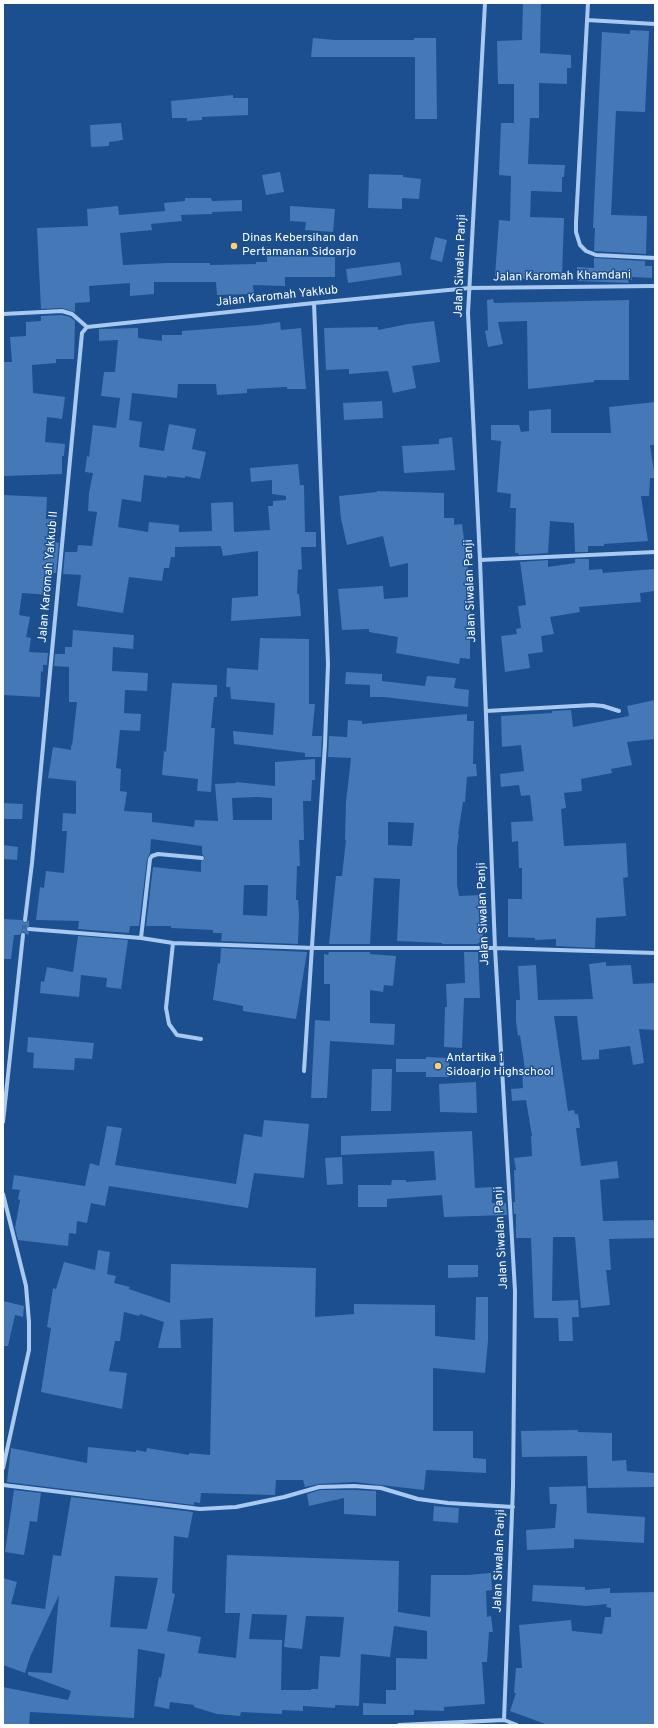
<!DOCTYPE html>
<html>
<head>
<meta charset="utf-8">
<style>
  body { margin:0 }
  #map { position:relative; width:658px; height:1728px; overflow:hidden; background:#1b4f8f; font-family:Overpass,sans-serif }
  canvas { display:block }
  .frame { position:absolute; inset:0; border:4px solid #fff; pointer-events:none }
</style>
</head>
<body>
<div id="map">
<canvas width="658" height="1728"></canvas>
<div class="frame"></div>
</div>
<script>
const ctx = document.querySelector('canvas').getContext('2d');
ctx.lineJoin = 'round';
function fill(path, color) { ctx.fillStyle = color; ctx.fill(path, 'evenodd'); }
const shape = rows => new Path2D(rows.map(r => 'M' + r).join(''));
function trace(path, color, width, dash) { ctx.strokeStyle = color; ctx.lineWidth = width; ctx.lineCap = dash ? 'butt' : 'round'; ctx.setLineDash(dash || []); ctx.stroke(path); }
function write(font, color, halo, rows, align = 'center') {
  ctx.font = font + ' Overpass,sans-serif'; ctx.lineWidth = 3; ctx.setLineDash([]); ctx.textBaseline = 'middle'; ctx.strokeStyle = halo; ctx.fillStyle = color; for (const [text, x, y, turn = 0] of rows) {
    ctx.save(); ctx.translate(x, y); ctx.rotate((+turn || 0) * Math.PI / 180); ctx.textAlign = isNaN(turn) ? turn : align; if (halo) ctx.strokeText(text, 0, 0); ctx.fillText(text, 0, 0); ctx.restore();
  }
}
fill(shape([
  [523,3,541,3,540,53,571,55,571,68,567,68,567,84,539,83,539,118,530,118,528,164,565,165,564,177,562,177,562,192,531,191,530,217,564,218,562,277,551,276,551,279,513,279,513,277,495,276,499,220,510,221,511,176,499,175,501,123,514,123,514,84,498,84,497,41,522,40],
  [630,30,649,31,645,112,616,111,611,215,647,216,646,254,594,251,595,228,593,228,602,32,630,34],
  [313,38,335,40,414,40,414,38,436,38,437,119,415,119,415,57,311,57],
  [233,95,233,98,248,98,248,115,202,117,202,120,187,121,187,118,172,118,171,101],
  [121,123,123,140,109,142,109,146,91,147,90,125],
  [280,172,284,192,266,195,262,175],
  [369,174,403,175,403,177,421,179,419,199,402,198,402,209,368,208],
  [185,198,211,198,212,201,242,200,242,211,212,212,212,214,181,215,182,221,151,224,152,230,120,233,123,265,167,263,210,263,210,265,256,264,256,262,267,262,267,256,335,257,335,277,285,277,285,286,253,285,254,294,217,295,216,282,154,282,154,294,130,296,130,283,89,286,90,302,75,303,75,312,62,308,41,309,37,228,88,226,87,209,118,206,119,215,165,211,164,203,185,201],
  [290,206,335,209,333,232,305,230,306,222,290,221],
  [435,237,447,240,442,262,430,259],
  [594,258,645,261,645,266,652,266,652,278,632,277,632,280,628,280,629,283,577,281,577,267,594,268],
  [400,262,402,275,348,283,346,269],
  [493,299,494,303,629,300,629,380,594,380,594,382,528,389,527,321,498,322,503,344,488,347,485,331,488,330,487,300],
  [62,315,70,317,75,321,74,359,56,359,56,363,32,365,33,393,65,397,62,419,47,417,45,442,65,444,64,456,62,456,62,474,4,476,3,362,12,362,10,337,26,336,26,322,41,321,41,316],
  [434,321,440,362,412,366,416,388,393,393,388,371,349,374,349,369,326,370,324,328,378,327,378,330,408,324],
  [280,322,281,330,301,328,306,389,287,389,287,387,247,389,247,393,217,395,216,384,178,384,177,398,132,393,129,420,142,422,139,447,164,451,169,424,196,429,192,449,206,452,200,479,185,476,185,478,167,476,167,478,144,475,141,502,122,499,118,527,148,532,149,522,179,525,179,532,212,531,211,503,233,502,234,532,270,530,268,506,273,506,273,501,286,500,286,496,272,494,272,480,251,482,250,468,298,464,300,485,304,485,305,532,316,532,316,547,301,547,302,569,298,570,297,594,299,594,301,616,231,621,232,598,258,596,258,551,223,556,221,546,175,547,175,557,171,557,169,568,164,568,162,581,129,577,123,613,77,606,81,575,63,574,65,552,77,552,78,545,92,546,97,512,88,511,89,493,93,473,85,472,87,456,89,457,93,425,116,428,120,398,101,396,104,372,115,372,118,340,99,341,99,329,138,328,138,338,162,341,162,335,182,335,182,331,259,325],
  [382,401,383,418,344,420,343,403],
  [655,402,655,445,650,445,655,478,650,478,649,496,641,496,648,541,604,544,604,546,588,546,588,552,575,552,574,523,550,521,548,553,519,555,518,553,515,553,516,508,510,508,511,494,497,492,501,441,491,440,491,425,519,425,521,432,529,431,529,411,551,409,551,433,611,433,609,407],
  [452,437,455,470,404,473,402,446,439,444,439,439],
  [377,491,444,493,444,518,454,518,454,525,462,524,468,570,468,606,470,606,470,659,460,658,459,664,396,653,398,637,369,632,369,629,342,630,338,589,383,586,384,599,408,597,408,563,390,567,383,536,347,545,341,519,339,496,377,492],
  [3,495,47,497,46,519,55,519,54,542,59,543,56,573,51,573,49,595,22,593,19,615,30,617,26,637,31,638,29,652,48,653,47,665,43,665,43,672,41,671,40,697,3,695],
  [575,559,589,559,589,570,602,569,603,573,655,569,655,591,640,593,641,602,579,607,580,612,550,617,554,634,541,636,543,652,528,654,530,668,505,672,501,636,517,634,516,629,521,628,518,606,526,605,520,562,548,560,548,567,575,563],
  [73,630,134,635,133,649,113,647,112,671,148,673,147,691,125,690,124,713,141,714,140,731,120,730,116,768,121,769,120,791,127,792,124,811,152,813,152,822,194,827,195,820,218,821,215,784,236,783,236,782,275,786,275,762,315,759,315,780,312,780,311,801,303,801,304,840,299,840,300,866,297,866,296,900,298,900,299,915,298,944,221,941,222,933,213,933,213,930,171,928,171,926,146,926,153,867,201,872,201,861,205,858,202,854,202,846,151,839,150,853,147,859,139,926,130,926,129,933,78,929,79,921,36,920,40,887,44,888,46,871,64,873,67,831,62,831,63,813,76,814,76,781,48,778,53,747,71,750,71,745,72,746,77,702,69,702,69,667,54,666,55,654,65,654,65,647,72,647],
  [257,797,272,798,272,820,233,820,232,798],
  [244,885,268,885,267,916,243,915],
  [260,638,309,639,309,704,315,704,312,736,322,736,321,757,305,757,305,753,234,744,233,731,273,735,275,703,231,699,230,687,226,687,227,668,258,670],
  [346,672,382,674,382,681,425,686,427,676,456,678,454,688,469,690,468,707,384,697,370,697,370,685,345,684],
  [172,683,217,685,217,697,214,697,211,728,215,728,211,792,197,791,198,779,162,775,164,751,166,752],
  [655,700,655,739,627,742,632,765,611,769,612,773,581,779,582,791,564,793,566,808,561,809,564,846,626,843,628,877,623,878,626,916,596,918,595,948,556,946,556,939,535,940,535,938,508,937,508,899,522,899,522,868,519,868,518,841,512,842,511,822,533,821,530,795,521,796,519,785,501,787,500,774,524,771,521,745,502,747,501,716,552,713,552,711,571,710,573,727,629,716,627,706],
  [467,714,467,721,474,721,473,764,476,764,477,776,467,777,465,802,463,802,458,834,459,834,457,848,457,885,459,896,482,895,483,942,478,943,478,944,442,944,442,943,397,941,400,879,374,878,370,944,329,944,336,876,342,876,346,840,345,840,346,802,351,758,328,757,329,736,347,737,348,720,362,721,362,724],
  [388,822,414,823,412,846,388,845],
  [3,803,23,804,22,819,3,819],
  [3,845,18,847,17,860,3,859],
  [3,919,22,920,25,923,29,920,29,926,26,929,29,932,28,935,23,932,19,935,14,935,11,959,3,959],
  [78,936,128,940,121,989,106,987,107,978,81,975,79,997,40,993,41,981,44,982,47,967,73,972],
  [221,948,307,952,296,1019,243,1011,243,1006,213,1000,218,963,220,964],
  [329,952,370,952,370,954,396,956,393,986,384,985,383,992,370,990,370,1023,395,1024,394,1045,330,1041,327,1098,311,1098,315,1020,330,1021,330,984,324,984,324,954,328,955],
  [464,952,478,952,480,998,464,998,462,1048,444,1047,445,1007,447,1007,446,984,465,983],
  [606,962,606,966,631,965,633,984,655,983,655,1030,639,1029,644,1063,633,1065,630,1046,599,1050,599,1059,582,1060,577,1016,554,1016,568,1111,574,1110,575,1114,578,1114,580,1128,576,1128,581,1166,617,1161,619,1178,600,1180,603,1221,655,1220,655,1238,609,1239,611,1270,606,1270,610,1305,581,1308,575,1237,553,1237,552,1301,578,1300,579,1317,572,1317,573,1341,559,1341,558,1318,534,1318,531,1238,516,1238,516,1214,514,1214,513,1202,515,1202,514,1170,516,1170,514,1158,532,1156,531,1136,532,1136,526,1100,512,1101,511,1089,523,1088,522,1070,525,1070,520,1035,518,1036,516,1021,516,1000,520,1000,518,966,536,965,538,1000,593,999,589,964],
  [28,1037,94,1043,92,1059,75,1058,74,1070,33,1068,34,1053,27,1052],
  [426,1057,449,1058,449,1077,426,1077,426,1072,396,1072,396,1059,426,1059],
  [372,1069,392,1069,391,1111,371,1111],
  [476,1082,477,1113,440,1112,439,1084],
  [264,1120,309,1124,304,1178,254,1173,248,1208,109,1186,105,1206,91,1203,87,1223,77,1221,76,1234,69,1233,68,1246,18,1240,15,1228,20,1200,18,1199,20,1190,12,1189,14,1175,85,1186,90,1163,99,1166,107,1126,122,1128,115,1165,236,1184,244,1134,262,1137],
  [472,1131,475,1188,492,1187,492,1203,506,1203,507,1215,444,1217,442,1195,387,1199,387,1207,358,1207,358,1185,391,1185,392,1180,406,1180,406,1182,436,1180,434,1151,341,1155,341,1136],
  [342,1157,343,1184,327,1185,325,1158],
  [98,1250,110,1252,107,1274,116,1276,114,1283,130,1287,129,1289,170,1303,171,1264,316,1268,315,1317,354,1314,354,1304,435,1305,435,1336,475,1340,476,1297,488,1297,488,1341,485,1373,433,1368,433,1431,473,1431,473,1458,486,1459,486,1473,426,1470,424,1490,354,1482,319,1484,305,1487,303,1480,276,1480,275,1495,201,1493,200,1503,194,1502,194,1505,7,1482,11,1448,87,1463,88,1447,136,1452,136,1450,146,1452,147,1448,189,1455,189,1453,210,1455,213,1318,180,1320,181,1348,158,1348,164,1322,140,1314,139,1316,124,1312,120,1341,115,1341,109,1371,127,1373,122,1409,41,1392,51,1328,47,1327,53,1288,56,1289,64,1262,95,1270],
  [448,1265,478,1265,478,1277,448,1278],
  [3,1301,24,1306,23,1317,15,1315,8,1346,3,1346],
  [578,1430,578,1432,612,1433,612,1461,626,1460,627,1471,655,1473,655,1487,588,1488,587,1456,522,1457,521,1431],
  [586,1486,587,1513,645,1517,644,1543,574,1539,574,1548,527,1550,526,1530,555,1528,557,1504,550,1504,549,1487],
  [14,1490,41,1493,37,1522,30,1521,24,1555,5,1552],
  [320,1490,354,1490,376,1491,376,1516,344,1514,344,1498,309,1506,307,1494],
  [71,1497,193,1512,188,1538,174,1536,172,1593,175,1594,167,1631,201,1637,198,1653,236,1658,240,1613,225,1613,227,1555,399,1561,398,1612,430,1617,431,1575,468,1575,491,1573,492,1590,486,1591,487,1617,491,1616,493,1632,489,1632,487,1662,482,1662,485,1704,444,1707,444,1711,414,1710,414,1715,363,1715,363,1703,386,1704,386,1690,396,1690,396,1658,427,1659,427,1631,394,1626,390,1657,361,1654,359,1706,335,1705,335,1708,303,1706,303,1711,282,1710,282,1714,241,1712,240,1716,217,1714,194,1707,194,1705,170,1702,169,1709,154,1706,159,1677,161,1678,165,1654,138,1649,134,1718,30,1712,29,1725,3,1725,3,1687,68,1700,71,1691,28,1675,28,1672,52,1673,59,1595,30,1657,25,1673,3,1665,3,1578,17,1582,11,1604,45,1609,53,1555,61,1556],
  [115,1576,158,1578,147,1629,110,1627],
  [252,1614,287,1615,284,1647,302,1649,306,1616,344,1617,340,1657,320,1656,318,1689,311,1689,311,1690,281,1690,282,1640,249,1639],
  [434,1506,459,1508,458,1523,433,1521],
  [533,1585,585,1587,585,1590,610,1588,610,1593,655,1592,655,1725,548,1725,510,1711,516,1693,514,1693,516,1668,522,1668,519,1625,571,1620,572,1631,602,1634,605,1617,611,1617,611,1608,606,1607,607,1604,586,1606,532,1601]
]), '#4478b7');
trace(shape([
  [23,935,25,920]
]), '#3d69a0', 4, [4, 2]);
trace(shape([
  [588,3,576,222,576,232,580,245,586,251,596,255,655,258],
  [587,20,655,24],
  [3,314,62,311,72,314,87,327],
  [87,327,314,303,469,288,655,286],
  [480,560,655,552],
  [486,711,593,705,603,706,619,711],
  [25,920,32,863,82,333,87,327],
  [29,929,141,938,173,943,313,948,495,948,655,953],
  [141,938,150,859,152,856,158,854,202,858],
  [173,943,166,1008,169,1024,177,1035,201,1039],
  [304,1071,325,744,328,664,314,303],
  [3,1122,23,935],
  [3,1194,26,1286,29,1322,29,1350,3,1468],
  [3,1485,200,1509,236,1507,284,1497,319,1487,354,1486,381,1488,418,1499,448,1503,513,1507],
  [504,1720,517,1725],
  [399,1725,504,1720,513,1487,515,1291,495,948,480,560,468,313,485,3]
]), '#a9c9ee', 4);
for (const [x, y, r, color] of [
  [234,246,4,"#ffd166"],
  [438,1066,4,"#ffd166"]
]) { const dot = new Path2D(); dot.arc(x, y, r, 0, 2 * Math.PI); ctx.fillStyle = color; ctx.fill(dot); trace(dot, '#1b4f8f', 1.5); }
write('12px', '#fff', '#1b4f8f', [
  ["Dinas Kebersihan dan",242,239],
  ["Pertamanan Sidoarjo",242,253],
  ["Antartika 1",446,1059],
  ["Sidoarjo Highschool",446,1073]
], 'left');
write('12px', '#fff', '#1b4f8f', [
  ["Jalan Siwalan Panji",461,266,-88],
  ["Jalan Karomah Khamdani",562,277,-1],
  ["Jalan Karomah Yakkub",277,297,-6],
  ["Jalan Karomah Yakkub II",49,577,-85],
  ["Jalan Siwalan Panji",471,591,-92],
  ["Jalan Siwalan Panji",484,914,-92],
  ["Jalan Siwalan Panji",502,1238,-93],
  ["Jalan Siwalan Panji",500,1561,-88]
]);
</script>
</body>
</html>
